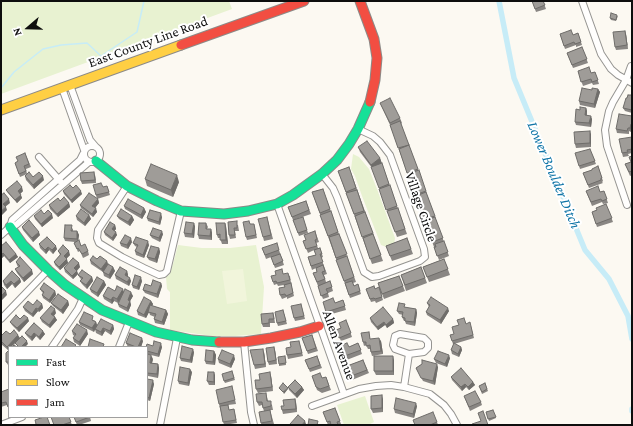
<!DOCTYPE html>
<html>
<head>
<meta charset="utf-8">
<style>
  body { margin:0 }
  #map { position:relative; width:633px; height:426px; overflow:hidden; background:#fcf9f2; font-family:"Crimson Pro",serif }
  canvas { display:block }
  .frame { position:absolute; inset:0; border:2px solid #0e0e0e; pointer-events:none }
  .legend { position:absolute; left:8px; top:346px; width:140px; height:72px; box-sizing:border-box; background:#fff; border:1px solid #9f9f9f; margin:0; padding:5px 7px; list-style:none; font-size:12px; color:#0e0e0e }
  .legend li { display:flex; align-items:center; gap:8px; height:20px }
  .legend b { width:20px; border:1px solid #9f9f9f }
  .north { position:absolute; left:8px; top:8px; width:40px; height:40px; -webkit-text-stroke:3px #fff; paint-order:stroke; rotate:250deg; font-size:11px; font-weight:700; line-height:16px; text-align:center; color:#0e0e0e }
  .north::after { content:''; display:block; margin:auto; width:14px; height:18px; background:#0e0e0e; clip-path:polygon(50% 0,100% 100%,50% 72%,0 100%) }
</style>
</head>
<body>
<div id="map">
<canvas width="633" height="426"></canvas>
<div class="frame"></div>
<ul class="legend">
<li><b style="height:5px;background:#16e098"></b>Fast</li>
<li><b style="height:5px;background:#ffcf43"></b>Slow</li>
<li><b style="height:5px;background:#f24e42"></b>Jam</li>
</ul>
<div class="north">N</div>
</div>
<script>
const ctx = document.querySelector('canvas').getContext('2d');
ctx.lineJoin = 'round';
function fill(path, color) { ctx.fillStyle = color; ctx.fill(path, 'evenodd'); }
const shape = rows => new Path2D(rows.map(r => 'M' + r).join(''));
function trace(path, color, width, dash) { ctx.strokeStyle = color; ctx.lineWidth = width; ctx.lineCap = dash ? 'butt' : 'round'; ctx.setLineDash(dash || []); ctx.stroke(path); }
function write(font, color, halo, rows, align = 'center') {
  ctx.font = font + ' "Crimson Pro",serif'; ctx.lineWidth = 4; ctx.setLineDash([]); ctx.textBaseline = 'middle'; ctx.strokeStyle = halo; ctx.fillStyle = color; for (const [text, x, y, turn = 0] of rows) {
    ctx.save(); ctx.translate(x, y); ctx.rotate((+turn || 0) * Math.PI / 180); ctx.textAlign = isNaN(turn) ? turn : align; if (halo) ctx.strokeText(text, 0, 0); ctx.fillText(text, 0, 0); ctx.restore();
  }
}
fill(shape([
  [1,1,229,1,232,9,1,94],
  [353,154,359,157,369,169,377,189,395,238,394,245,389,248,381,245,362,196,355,176,351,169],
  [178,245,202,248,230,248,256,245,264,287,261,334,235,336,212,336,170,330,170,292,167,289,166,277,169,275,173,264],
  [365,396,374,422,368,425,344,425,337,405]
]), '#e8f2d1');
fill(shape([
  [243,269,247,301,227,304,222,271]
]), '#f1f5db');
trace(shape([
  [1,88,14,72,43,49,61,45,87,43,101,56,137,32,144,1]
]), '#c7ecf7', 1.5);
trace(shape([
  [499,1,514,78,585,250,609,279,628,316,632,339],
  [632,409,632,411]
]), '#c7ecf7', 5.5);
const street = shape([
  [582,1,601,54,611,69,618,75,632,83],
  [70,85,90,140,96,147],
  [62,88,84,150],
  '84 154a8 8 0 1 1 16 0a8 8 0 1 1-16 0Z',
  [39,157,60,181],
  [322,174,333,188,337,197,364,272,372,277,379,276,420,261,425,257,424,249,390,155,380,142,373,136,358,129],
  [127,186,98,230,97,238,99,243,122,257,144,268,159,275,164,274,167,271,181,211],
  [277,204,344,394],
  [627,205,607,146,605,130,609,111,613,102,626,80,631,66],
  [10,227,12,220,80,160,83,154],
  [1,235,10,227,16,225,89,162],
  [1,319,48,270],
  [244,342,251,412,254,425],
  [52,347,78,309,83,298],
  [119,347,129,322],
  [404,387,409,354,424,352,428,348,428,342,424,338,400,334,395,336,393,345,395,349,409,354],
  [312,406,359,389,376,386,391,385,404,387,430,394,444,405,451,414,457,425],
  [1,425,22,417],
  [160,425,177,338]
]);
const fast = shape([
  [96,161,127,186,157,201,181,211,224,214,248,211,277,204,293,195,322,174,337,160,349,144,358,129,370,102],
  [10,227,23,245,48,270,65,285,102,310,156,332,192,340,219,342]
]);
const slow = shape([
  [1,110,181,45]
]);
const jam = shape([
  [360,1,374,39,377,58,375,80,370,102],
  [181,45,304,1],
  [219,342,244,342,271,338,300,332,319,326]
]);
trace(street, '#959491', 8);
trace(fast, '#8c8a87', 11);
trace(slow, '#8c8a87', 11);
trace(jam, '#8c8a87', 11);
trace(street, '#fffefd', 6);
trace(fast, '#16e098', 9);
trace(slow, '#ffcf43', 9);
trace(jam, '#f24e42', 9);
fill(shape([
  [532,1,543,1,546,9,536,12],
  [618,16,616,21,611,20,610,18],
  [625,31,626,34,628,49,616,50,615,47],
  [578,33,582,45,576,47,576,45,565,49,560,34,573,35],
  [582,47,588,63,573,68,567,53],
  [578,71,591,73,595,72,599,84,593,85,592,83,583,86],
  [598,89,600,92,595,108,580,105,579,101,592,90],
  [632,95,632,113,625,111,623,108,627,98],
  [380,103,400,118,402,123,401,124,420,175,449,256,439,260,434,247,436,246,434,247,390,125],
  [586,108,587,111,587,115,592,119,591,127,576,125,575,122,580,110],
  [632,116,631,132,629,131,629,134,617,133,616,129],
  [591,134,591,147,576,148,575,144],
  [632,137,632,153,628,154,629,156,623,157,622,153],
  [358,147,380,158,407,234,397,237,372,168,360,152],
  [590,149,596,164,580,169,579,166],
  [25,153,31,167,26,169,27,174,33,177,44,180,34,189,26,180,25,176,27,174,20,177,15,163,18,161],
  [632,156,632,175,630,176,625,164,631,162],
  [598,166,603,181,602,182,603,183,589,188,583,173,592,170],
  [349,167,383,261,372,264,338,171],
  [95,175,96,183,82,184,81,181],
  [145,179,179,182,173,197,147,186],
  [107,186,110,195,97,199,96,195,103,187],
  [73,188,82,194,72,203,64,194,63,191],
  [323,189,356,282,353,283,354,286,358,284,361,294,350,298,312,192],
  [6,190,23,191,20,194,22,198,17,203,8,193],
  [586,191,600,192,604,191,608,203,603,204,602,202,592,206],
  [98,199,99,203,95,208,97,212,93,217,81,208,80,205],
  [60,201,69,203,70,207,58,217,50,209,49,205],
  [306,201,311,214,293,220,288,207],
  [606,204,613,222,597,227,592,212,597,210],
  [124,206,144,208,146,212,142,219,125,209],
  [44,214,53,218,42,227,35,219,34,216],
  [89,215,91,219,85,226,77,220,76,216],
  [117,216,132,216,134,220,130,226,119,219],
  [162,217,160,225,148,221,147,218],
  [267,217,273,239,264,241,263,237],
  [303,217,308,233,299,236,293,220],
  [228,222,238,225,239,231,235,231,236,238,230,239,229,235],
  [206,223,208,227,207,229,211,229,212,233,212,240,199,239,198,235],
  [225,223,226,226,228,244,222,244,220,238,218,238,217,235],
  [250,224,254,224,257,238,247,240,246,237],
  [115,225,116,229,114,231,117,235,113,241,105,235,104,232],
  [195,226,194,238,185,237,184,233],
  [22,227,40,235,33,242,23,230],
  [73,228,73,231,77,231,79,235,78,240,81,246,88,251,89,255,83,258,80,251,78,252,74,243,75,242,65,241,64,238],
  [315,231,319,242,316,243,318,248,320,248,323,257,321,258,327,274,324,275,326,282,330,281,333,291,328,293,329,297,323,299,313,273,317,272,316,268,312,270,308,257,316,255,314,250,308,253,303,241,306,240],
  [163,234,160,242,152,238,150,235],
  [407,238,413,254,392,261,386,246],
  [132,242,128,249,121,246,120,243],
  [133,243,149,245,144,258,136,255,135,251,137,247,135,246],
  [39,244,57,249,53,254,49,250,46,254,40,248],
  [1,246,16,254,18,257,10,263,4,256,2,258,1,257],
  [159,248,160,252,157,263,149,260,147,257],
  [262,248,279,250,284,265,275,268,271,257,276,255,266,259],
  [58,251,70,255,66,259,68,263,60,270,55,265,54,262,60,255],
  [97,259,107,261,108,264,113,267,115,271,110,279,104,276,103,272,105,268,103,272,91,264,90,260],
  [444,259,450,275,429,282,423,267],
  [16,262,33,274,24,282,17,273,15,269,18,267,17,265],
  [80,267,77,271,78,274,73,279,65,272,64,268],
  [421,267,427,283,406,291,401,275],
  [127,271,128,275,128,276,131,281,129,286,116,279,115,275],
  [284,274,290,276,291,283,294,296,287,299,287,297,282,299,280,295,285,287,284,285,278,286,277,284,274,285,273,282],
  [78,275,92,277,93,281,87,289,82,284,80,281,81,279,80,278],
  [399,276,405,291,384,299,378,283],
  [20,279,21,282,15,288,12,284,7,289,4,285,3,281],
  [104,281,106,285,98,297,91,292,90,289],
  [142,281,139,290,133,288,132,285],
  [161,283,162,286,158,298,145,293,143,290,151,286],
  [379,287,383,300,376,303,375,301,371,302,366,289,375,289],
  [40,289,55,291,56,295,50,303,43,298,42,295,43,293,42,292],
  [115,291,124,292,133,296,130,301,131,305,128,312,119,307,118,304,122,295,118,303,114,301,112,304,104,299,103,296],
  [343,300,346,310,328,315,323,302,335,303],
  [68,301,69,305,63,314,53,306,51,303],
  [151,301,153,304,152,306,166,310,168,314,164,325,155,323,154,319,155,317,150,315,149,312,146,318,138,315,137,311],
  [427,303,449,311,441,324,427,315,426,312,429,307],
  [42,304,43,308,39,312,38,311,33,317,25,311,23,307,33,305],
  [301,304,305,319,295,321,294,318],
  [406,307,406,308,416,309,417,313,415,326,406,324,405,321,404,321,402,317,403,315,399,314,397,311],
  [283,310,287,324,278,326,277,323],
  [56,313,54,316,55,317,57,320,50,328,42,322,40,318],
  [273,313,274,316,275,323,270,323,270,327,263,327,262,324],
  [370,318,393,319,394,323,387,328,385,325,378,330,371,322],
  [20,319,29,321,19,332,12,325,10,322],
  [95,320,94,321,96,322,97,325,113,325,114,329,111,335,105,331,102,336,96,333,95,329,94,332,80,325,79,322],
  [346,320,352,337,341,341,336,330,341,328],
  [34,323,45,334,40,340,36,336,32,341,27,336,25,333],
  [466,324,471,326,474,338,454,344,461,347,462,350,459,357,452,354,451,350,454,344,453,344,452,341,454,334],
  [72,331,88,334,80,346,74,342,73,338,75,336,73,335],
  [369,332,370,339,381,341,383,354,372,356,370,349,368,349,366,345,364,346,363,342],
  [10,334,20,338,8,350,1,344,1,336],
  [312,335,318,351,308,354,302,338],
  [143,341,141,347,128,347,126,343],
  [299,341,303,356,288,359,287,355,291,347],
  [358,343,362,354,344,361,339,346,349,347],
  [153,346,162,347,159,357,147,354,147,347],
  [274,347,275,350,277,364,269,365,268,362],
  [9,350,9,365,8,365,6,362],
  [214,351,216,355,215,365,206,364,205,361],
  [194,352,192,363,181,361,180,358],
  [264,352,266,367,255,369,254,365],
  [317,356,322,368,310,372,305,360],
  [285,357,286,365,279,366,279,364],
  [450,358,447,367,436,363,434,359],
  [153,359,152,363,158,364,159,368,158,378,148,376,147,375,147,366],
  [218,359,235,359,231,368,219,363],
  [363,360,369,373,352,380,347,366],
  [394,360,394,375,376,375,374,371],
  [422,364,438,367,435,385,423,381,416,368],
  [232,371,235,380,225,383,224,381],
  [192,372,189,386,179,384,178,381],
  [215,375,215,385,209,385,207,381],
  [271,376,273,391,258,393,256,389,260,380],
  [312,376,322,378,326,377,331,390,322,393,317,390],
  [451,377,473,382,475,385,469,390,466,387,462,391,452,380],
  [147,379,154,384,150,401,147,400],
  [485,383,488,391,482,394,479,386],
  [232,386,236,404,228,405,229,410,234,409,237,423,224,425,219,404],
  [288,387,302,387,304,390,297,398,289,390],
  [9,389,9,410,7,405,1,407,1,392],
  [266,393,268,401,272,405,273,410,270,410,274,424,269,425,262,425,261,423,264,411,262,405,259,406,257,402],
  [464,396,481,402,482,405,470,411],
  [295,399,296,402,297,412,283,414,282,410],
  [383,399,383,412,373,413,371,409],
  [417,406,414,418,395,413,394,409],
  [335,408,341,424,338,425,328,425,323,412],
  [493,410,496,418,489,421,486,412],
  [69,417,72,425,54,425],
  [74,417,90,417,91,421,79,425,77,425],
  [437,422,438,425,415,425]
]), '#898683');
fill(shape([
  [625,31,626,34,628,49,627,45],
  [598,89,600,92,595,108,594,104],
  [586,108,587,111,586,119,585,115],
  [591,116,592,119,591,127,589,123],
  [631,124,632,127,631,132,630,128],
  [590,131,591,134,591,147,590,143],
  [380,158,382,164,373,170,371,165],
  [94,172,95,175,96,183,95,180],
  [177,175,179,182,173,197,171,190],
  [43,176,44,180,34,189,33,185],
  [22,187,23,191,19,195,18,191],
  [81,191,82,194,72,203,71,200],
  [21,195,22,198,17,203,15,200],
  [9,199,10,203,5,207,3,204],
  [98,199,99,203,94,209,92,206],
  [69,203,70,207,58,217,57,214],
  [6,207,7,210,1,216,1,211],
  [96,208,97,212,93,217,92,214],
  [144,208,146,212,142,219,141,215],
  [161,213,162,217,160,225,159,222],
  [52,214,53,218,42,227,41,224],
  [89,215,91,219,85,226,84,223],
  [132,216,134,220,130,226,128,222],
  [194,223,195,226,194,238,192,234],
  [225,223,226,226,228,244,226,240],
  [115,225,116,229,113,233,112,229],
  [211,229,212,233,212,240,210,236],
  [77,231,79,235,78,242,77,239],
  [162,231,163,234,160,242,159,238],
  [39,232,40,235,33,242,32,238],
  [116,232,117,235,113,241,112,238],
  [131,238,132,242,128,249,127,245],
  [148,241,149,245,144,258,143,255],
  [56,246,57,249,53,254,52,250],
  [48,247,49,250,46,254,45,250],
  [159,248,160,252,157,263,155,259],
  [69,251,70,255,65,260,64,256],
  [3,253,4,256,2,258,1,255],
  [16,254,18,257,10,263,9,260],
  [67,259,68,263,60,270,59,267],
  [107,261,108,265,103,272,101,269],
  [79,263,80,267,75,272,74,268],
  [113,267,115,271,110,279,109,275],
  [32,270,33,274,24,282,23,278],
  [77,271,78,274,73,279,72,276],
  [127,271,128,275,126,278,125,275],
  [92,277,93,281,87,289,86,285],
  [141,277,142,281,139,290,137,287],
  [130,278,131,281,129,286,127,282],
  [20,279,21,282,15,288,14,284],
  [11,281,12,284,7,289,6,285],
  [104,281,106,285,98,297,97,293],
  [161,283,162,286,158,298,157,294],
  [123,289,124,292,118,303,117,299],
  [6,291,7,295,2,300,1,296],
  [55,291,56,295,50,303,49,300],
  [131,292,133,296,129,303,128,300],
  [113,297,114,301,112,304,111,300],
  [68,301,69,305,63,314,61,310],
  [130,301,131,305,128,312,127,308],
  [151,301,153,304,146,318,144,315],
  [42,304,43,308,39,312,38,309],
  [36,308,38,311,33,317,32,314],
  [448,308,449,311,441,324,440,320],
  [55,309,56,313,53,317,51,314],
  [416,309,417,313,415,326,414,322],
  [166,310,168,314,164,325,162,322],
  [55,317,57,320,50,328,49,325],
  [28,318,29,321,19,332,17,328],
  [393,319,394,323,387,328,386,325],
  [96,322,97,325,94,332,92,328],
  [384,322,385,325,378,330,377,327],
  [113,325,114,329,111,335,110,331],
  [103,328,105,331,102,336,101,332],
  [87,330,88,334,80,346,79,342],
  [43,331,45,334,40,340,39,337],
  [34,333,36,336,32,341,31,337],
  [18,335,20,338,11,347,9,347,9,349,8,350,7,347],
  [142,338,143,341,141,347,138,347],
  [379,338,381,341,383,354,381,351],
  [27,341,28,344,25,347,21,347],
  [161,343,162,347,159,357,158,354],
  [274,347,275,350,277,364,276,360],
  [461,347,462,350,459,357,458,354],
  [193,349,194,352,192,363,190,360],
  [263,349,264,352,266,367,265,364],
  [214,351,216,355,215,365,213,362],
  [151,355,153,359,151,367,150,363],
  [234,355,235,359,231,368,230,364],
  [449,355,450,358,447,367,445,364],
  [393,356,394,360,394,375,393,371],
  [158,364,159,368,158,378,157,374],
  [437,364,438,367,435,385,433,381],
  [190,369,192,372,189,386,188,383],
  [214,372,215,375,215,385,214,382],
  [270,372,271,376,273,391,272,387],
  [153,380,154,384,150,401,149,398],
  [473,382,475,385,469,390,468,387],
  [465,384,466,387,462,391,461,387],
  [302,387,304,390,297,398,295,394],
  [288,388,288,389,284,394,283,392],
  [382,395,383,399,383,412,382,408],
  [295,399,296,402,297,412,296,409],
  [416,403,417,406,414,418,413,414],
  [305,421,306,424,302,425]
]), '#6f6d6a');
const building = shape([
  [532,1,543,1,545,5,535,9,532,1],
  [611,13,617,15,616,20,610,18,611,13],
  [571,30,573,35,578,33,581,42,575,44,574,42,564,46,560,34,571,30],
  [625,31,627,45,615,47,613,32,625,31],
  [582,47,587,59,572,65,567,53,582,47],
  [589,67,591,73,595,72,598,80,592,82,591,79,581,82,578,71,589,67],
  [582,88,592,90,592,88,598,89,594,104,579,101,582,88],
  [628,95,632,95,632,110,623,108,626,98,627,98,628,95],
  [390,98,400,118,390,123,380,103,390,98],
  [580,107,586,108,585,115,591,116,589,123,575,122,576,109,580,110,580,107],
  [619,114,632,116,632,124,631,124,630,128,628,128,627,131,616,129,619,114],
  [400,121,409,145,398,148,390,125,400,121],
  [590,131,590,143,575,144,574,132,590,131],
  [632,137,632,149,627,150,628,152,622,153,619,139,632,137],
  [367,141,380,158,371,165,358,147,367,141],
  [409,145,418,169,407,173,399,149,409,145],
  [590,149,595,161,579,166,575,153,590,149],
  [25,153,29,164,24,166,26,171,19,174,15,163,18,161,16,157,25,153],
  [632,156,632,171,629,172,625,164,631,162,629,157,632,156],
  [382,163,389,184,379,188,371,167,382,163],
  [151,164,177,175,171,190,145,179,151,164],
  [598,166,602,178,601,178,601,180,588,185,583,173,592,170,592,169,598,166],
  [349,167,356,188,346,192,338,171,349,167],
  [419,170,426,191,415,195,408,174,419,170],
  [29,172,33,177,39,172,43,176,33,185,25,176,29,172],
  [94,172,95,180,81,181,80,173,94,172],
  [17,181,22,187,18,191,21,195,15,200,6,190,17,181],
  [101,183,103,187,107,186,109,192,96,195,93,185,101,183],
  [70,185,73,188,76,185,81,191,71,200,63,191,70,185],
  [390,185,397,206,386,210,379,189,390,185],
  [598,186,600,192,604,191,607,199,602,201,601,199,591,202,586,191,598,186],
  [323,189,330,209,320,213,312,192,323,189],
  [357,190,364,211,354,214,346,193,357,190],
  [426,192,435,216,424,219,416,196,426,192],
  [4,193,9,199,3,204,6,207,1,211,1,195,4,193],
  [89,193,98,199,92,206,96,208,92,214,80,205,89,193],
  [64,197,69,203,57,214,49,205,58,198,60,201,64,197],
  [128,199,144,208,141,215,124,206,128,199],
  [306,201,309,210,292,217,288,207,306,201],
  [606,204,612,218,596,224,592,212,597,210,596,208,606,204],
  [398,208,405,229,395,232,387,211,398,208],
  [81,209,89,215,84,223,76,216,81,209],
  [121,209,132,216,128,222,117,216,121,209],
  [41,210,44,214,48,210,52,214,41,224,34,216,41,210],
  [150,210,161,213,159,222,147,218,150,210],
  [331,211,338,232,328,236,320,215,331,211],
  [365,212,373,233,362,237,355,216,365,212],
  [267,217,271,235,263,237,258,219,267,217],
  [303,217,307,230,298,233,293,220,303,217],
  [435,217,443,238,432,242,425,221,435,217],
  [29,220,39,232,32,238,22,227,29,220],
  [237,221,237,228,234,228,235,235,229,235,228,222,237,221],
  [249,221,250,224,254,224,256,235,246,237,243,222,249,221],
  [110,222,115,225,112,229,116,232,112,238,104,232,110,222],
  [186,222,194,223,192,234,184,233,186,222],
  [199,223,206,223,206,229,211,229,210,236,198,235,199,223],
  [216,223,225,223,226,240,220,240,220,234,217,235,216,223],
  [65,225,72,225,71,231,77,231,77,239,64,238,65,225],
  [153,228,162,231,159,238,150,235,153,228],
  [315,231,317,239,315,240,317,246,306,249,303,241,306,240,304,235,315,231],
  [339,234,347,254,336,258,329,237,339,234],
  [373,234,381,255,370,259,363,238,373,234],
  [125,235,131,238,127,245,120,243,125,235],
  [47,237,56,246,52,250,48,247,45,250,39,244,47,237],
  [136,237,148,241,143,255,135,251,138,245,133,243,136,237],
  [407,238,411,249,390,256,386,246,407,238],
  [79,240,81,246,85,244,88,251,82,254,78,248,77,249,74,243,79,240],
  [444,241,448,252,437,256,434,247,436,247,435,244,444,241],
  [6,242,16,254,9,260,3,253,1,255,1,246,6,242],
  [277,243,279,250,265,255,262,248,277,243],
  [63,245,69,251,64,256,67,259,59,267,54,262,61,254,58,251,63,245],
  [151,246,159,248,155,259,147,257,151,246],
  [320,248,322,254,320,254,323,262,311,266,308,257,316,255,314,250,320,248],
  [280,254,283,261,274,265,271,257,280,254],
  [93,256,97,259,100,256,107,261,101,269,90,260,93,256],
  [347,256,354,277,344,281,336,260,347,256],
  [20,257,32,270,23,278,15,269,20,266,16,262,20,257],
  [73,258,79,263,74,268,77,271,72,276,64,268,73,258],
  [444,259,448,269,427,277,423,267,444,259],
  [108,264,113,267,109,275,103,272,108,264],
  [323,265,325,271,322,272,325,279,317,282,313,273,317,272,316,268,323,265],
  [120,267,127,271,125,275,130,278,127,282,115,275,120,267],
  [421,267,425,278,405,285,401,275,421,267],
  [282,269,283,274,288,273,290,280,277,283,276,281,273,282,271,276,276,275,275,271,282,269],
  [82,270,92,277,86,285,80,281,83,278,78,275,82,270],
  [12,271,20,279,14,284,11,281,6,285,3,281,12,271],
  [135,275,141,277,137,287,132,285,135,275],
  [399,276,403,286,382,294,378,283,399,276],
  [97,277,104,281,97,293,90,289,97,277],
  [153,280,161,283,157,294,143,290,145,284,151,286,153,280],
  [330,281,332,287,326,289,328,293,321,296,318,286,330,281],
  [352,281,354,286,358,284,360,291,349,295,345,283,352,281],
  [44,283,55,291,49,300,42,295,44,292,40,289,44,283],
  [291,283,293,293,286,296,285,294,280,295,279,288,285,287,284,285,291,283],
  [1,286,6,291,1,296,1,286],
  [117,286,123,289,117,299,113,297,111,300,103,296,108,287,115,291,117,286],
  [374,286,375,289,379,287,382,297,375,299,374,298,370,299,366,289,374,286],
  [125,289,131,292,128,300,130,301,127,308,118,304,125,289],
  [58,294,68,301,61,310,51,303,58,294],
  [144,297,151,301,144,315,137,311,144,297],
  [431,297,448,308,440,320,426,312,430,305,427,303,431,297],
  [333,298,335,303,343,300,345,306,326,312,323,302,333,298],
  [37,300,42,304,38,309,36,308,32,314,23,307,28,301,33,305,37,300],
  [399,303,405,304,404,307,416,309,414,322,405,321,405,318,402,317,403,312,397,311,399,303],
  [301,304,304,316,294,318,291,306,301,304],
  [150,305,166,310,162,322,154,319,156,314,148,312,150,305],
  [51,306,55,309,51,314,55,317,49,325,40,318,51,306],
  [383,307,393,319,386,325,384,322,377,327,370,318,383,307],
  [283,310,286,321,277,323,275,312,283,310],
  [84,312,93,316,92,320,96,322,92,328,79,322,84,312],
  [273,313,274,319,269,319,269,323,262,324,261,314,273,313],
  [16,315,20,319,24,315,28,318,17,328,10,322,16,315],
  [464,318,466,324,470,322,473,335,452,341,450,335,454,334,452,327,459,325,457,320,464,318],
  [101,319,113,325,110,331,103,328,101,332,95,329,101,319],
  [346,320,351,333,339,338,336,330,341,328,339,323,346,320],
  [34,323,43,331,39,337,34,333,31,337,25,333,34,323],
  [77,324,87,330,79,342,73,338,76,334,72,331,77,324],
  [14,330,18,335,7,347,1,341,1,336,6,331,10,334,14,330],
  [369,332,370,339,379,338,381,351,371,352,370,345,366,346,366,342,363,342,361,333,369,332],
  [130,333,142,338,138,347,136,347,126,343,130,333],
  [312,335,316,348,307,351,302,338,312,335],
  [22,336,27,341,21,347,19,347,15,343,22,336],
  [66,339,76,345,74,347,61,347,66,339],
  [90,339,104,344,103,347,88,347,90,339],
  [154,341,161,343,158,354,147,351,147,347,146,347,147,344,153,346,154,341],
  [299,341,302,353,287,355,286,348,291,347,290,342,299,341],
  [347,343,349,347,358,343,361,350,342,357,339,346,347,343],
  [454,343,461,347,458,354,451,350,454,343],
  [14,345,17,347,12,347,14,345],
  [182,346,193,349,190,360,180,358,182,346],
  [274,347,276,360,268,362,266,348,274,347],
  [263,349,265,364,254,365,250,350,263,349],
  [9,350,9,362,6,362,6,353,9,350],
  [206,350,214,351,213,362,205,361,206,350],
  [222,350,234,355,230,364,218,359,222,350],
  [438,351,449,355,445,364,434,359,438,351],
  [147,354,151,355,150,363,158,364,157,374,147,373,147,354],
  [285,356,286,363,279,364,278,357,285,356],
  [317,356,320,365,309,369,305,360,317,356],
  [374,356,393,356,393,371,374,371,374,356],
  [363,360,367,370,351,376,347,366,363,360],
  [422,360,437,364,433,381,421,378,416,368,422,364,422,360],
  [180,367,190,369,188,383,178,381,180,367],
  [461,368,473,382,468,387,465,384,461,387,451,377,461,368],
  [232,371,234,378,224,381,222,374,232,371],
  [208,372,214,372,214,382,207,381,208,372],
  [270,372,272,387,256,389,255,380,260,380,259,374,270,372],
  [320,373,322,378,326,377,329,386,320,389,316,387,312,376,320,373],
  [147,379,153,380,149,398,147,397,147,379],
  [295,380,302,387,295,394,288,387,295,380],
  [283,383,288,388,283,392,279,388,283,383],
  [485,383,487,389,482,392,479,386,485,383],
  [232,386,235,400,219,404,216,390,232,386],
  [9,389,9,406,8,407,6,402,1,403,1,392,9,389],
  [475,391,481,402,469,407,464,396,475,391],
  [266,393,267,401,271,401,271,406,263,408,262,402,257,402,256,394,266,393],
  [382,395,382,408,371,409,371,396,382,395],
  [396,398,416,403,413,414,394,409,396,398],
  [295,399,296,409,282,410,281,406,284,406,283,400,295,399],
  [228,405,229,410,234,409,236,420,223,422,220,406,228,405],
  [335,408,340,421,337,422,338,425,331,425,330,421,327,422,323,412,335,408],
  [270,410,272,421,261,423,259,412,270,410],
  [493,410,496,417,488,419,486,412,493,410],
  [483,411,488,425,472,425,472,424,481,421,478,413,483,411],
  [433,412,437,422,430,425,415,425,413,420,433,412],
  [298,415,305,421,302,425,292,425,290,424,298,415],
  [44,417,47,417,50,425,34,425,36,424,35,420,44,417],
  [51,417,69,417,71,422,62,425,54,425,51,417],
  [74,417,90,417,76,422,74,417],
  [309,419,318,421,317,425,308,425,309,419]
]);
fill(building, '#9f9c98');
trace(building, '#6f6d6a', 1);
write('14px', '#0e0e0e', '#fff', [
  ["East County Line Road",148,42,-20],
  ["Village Circle",421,207,71],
  ["Allen Avenue",339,345,70]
]);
write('italic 15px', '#1075a7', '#fff', [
  ["Lower Boulder Ditch",554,175,67]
]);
</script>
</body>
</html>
